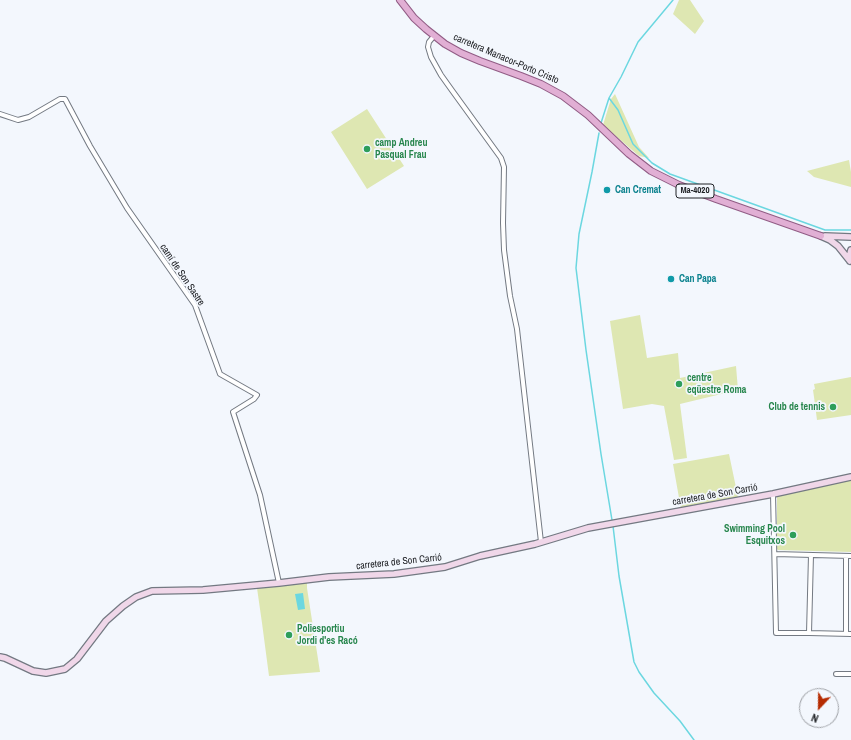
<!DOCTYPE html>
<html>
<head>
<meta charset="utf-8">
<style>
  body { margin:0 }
  #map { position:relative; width:851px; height:740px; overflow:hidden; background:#f3f7fd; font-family:"Archivo Narrow",sans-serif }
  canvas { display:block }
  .north { position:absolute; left:799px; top:688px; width:40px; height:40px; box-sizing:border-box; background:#f3f7fd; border:1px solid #9fa2a7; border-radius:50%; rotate:202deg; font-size:11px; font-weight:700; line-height:16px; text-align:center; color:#212327 }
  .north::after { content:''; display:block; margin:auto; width:14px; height:18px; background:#b62c02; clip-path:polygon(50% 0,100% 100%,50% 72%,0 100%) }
</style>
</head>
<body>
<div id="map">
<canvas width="851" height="740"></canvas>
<div class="north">N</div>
</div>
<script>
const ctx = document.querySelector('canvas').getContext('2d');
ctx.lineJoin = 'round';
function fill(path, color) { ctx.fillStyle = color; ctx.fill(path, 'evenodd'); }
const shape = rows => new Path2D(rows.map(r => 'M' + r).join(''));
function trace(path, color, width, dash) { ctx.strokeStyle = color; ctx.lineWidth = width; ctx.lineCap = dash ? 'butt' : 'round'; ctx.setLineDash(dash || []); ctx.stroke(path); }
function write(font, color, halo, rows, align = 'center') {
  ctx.font = font + ' "Archivo Narrow",sans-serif'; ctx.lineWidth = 3.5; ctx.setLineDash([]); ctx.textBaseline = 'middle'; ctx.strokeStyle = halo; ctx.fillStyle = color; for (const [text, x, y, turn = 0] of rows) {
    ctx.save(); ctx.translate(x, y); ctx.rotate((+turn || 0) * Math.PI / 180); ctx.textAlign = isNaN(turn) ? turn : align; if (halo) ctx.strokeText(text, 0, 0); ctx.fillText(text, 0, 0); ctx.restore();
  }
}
fill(shape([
  [679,0,690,0,704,21,695,34,673,14],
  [615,94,639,147,649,158,639,156,603,125,611,99],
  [367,109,404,166,367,189,331,132],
  [849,160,851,172,851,187,814,177,807,171],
  [640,315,647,358,678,353,680,378,736,366,738,390,680,404,687,458,674,460,664,406,652,404,623,409,610,321],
  [851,377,851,415,817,420,814,397,813,390,815,389,814,384],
  [729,454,738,497,681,509,673,464],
  [851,478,851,552,778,550,777,549,777,495],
  [307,582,307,588,320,672,269,676,262,623,257,588]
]), '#dee7b2');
fill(shape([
  [303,593,305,609,298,610,295,594]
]), '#6bd7e0');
trace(shape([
  [673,0,638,42,621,77,609,98,618,110,633,144,652,163,670,174,825,230,851,230],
  [601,123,609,98],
  [599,133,592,172,579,234,576,268,586,350,601,454,612,520],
  [613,526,619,576,634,662,639,672,654,693,680,721,694,740]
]), '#6bd7e0', 1.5);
const street = shape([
  [434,36,429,42,428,47,431,57,441,75,451,89,501,158,504,167,503,223,504,250,510,296,517,329,541,542],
  [0,114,18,120,29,117,60,99,65,99,90,146,127,208,195,305,220,374,257,395,254,399,233,412,260,495,279,583],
  [773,494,776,633,809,633,851,634],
  [775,554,851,556],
  [809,633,811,555],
  [846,634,846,556],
  [836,674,851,674]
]);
const secondary = shape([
  [821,236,830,240,838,246,850,261],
  [825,236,851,237],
  [850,261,850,254,851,250],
  [0,657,5,658,33,671,46,673,65,669,77,659,106,621,123,606,136,597,152,591,203,590,279,583,329,577,394,574,445,567,480,556,535,544,588,528,773,494,851,477]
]);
const primary = shape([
  [400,0,414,18,426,29,445,44,461,53,480,61,521,76,541,84,563,96,588,115,629,154,651,171,679,185,716,199,821,236]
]);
trace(street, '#737982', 6);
trace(secondary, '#737982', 8);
trace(primary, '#915c85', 8);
trace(street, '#fff', 4);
trace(secondary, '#f0d7e9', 5.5);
trace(primary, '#e1afd4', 6);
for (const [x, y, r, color] of [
  [367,149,4,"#2e9e5b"],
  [607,190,4,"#0f9aa8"],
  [671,279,4,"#0f9aa8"],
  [679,384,4,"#2e9e5b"],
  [833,407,4,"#2e9e5b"],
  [793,535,4,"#2e9e5b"],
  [289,635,4,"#2e9e5b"]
]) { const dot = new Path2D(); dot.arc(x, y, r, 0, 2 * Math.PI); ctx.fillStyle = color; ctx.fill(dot); trace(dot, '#f3f7fd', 1.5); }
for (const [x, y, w] of [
  [695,191,38]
]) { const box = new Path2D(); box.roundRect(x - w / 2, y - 7, w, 14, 3); ctx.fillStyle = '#f3f7fd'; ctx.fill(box); trace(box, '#212327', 1); }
write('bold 9px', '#212327', null, [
  ["Ma-4020",695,191]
]);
write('10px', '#212327', '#f3f7fd', [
  ["carretera Manacor-Porto Cristo",506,59,23],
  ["camí de Son Sastre",182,275,56],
  ["carretera de Son Carrió",715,495,-10],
  ["carretera de Son Carrió",399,562,-6]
]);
write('bold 10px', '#27864d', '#f3f7fd', [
  ["camp Andreu",375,143],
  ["Pasqual Frau",375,155],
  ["centre",687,378],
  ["eqüestre Roma",687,390],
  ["Club de tennis",825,407,"right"],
  ["Swimming Pool",785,529,"right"],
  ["Esquitxos",785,541,"right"],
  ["Poliesportiu",297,629],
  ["Jordi d'es Racó",297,641]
], 'left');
write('bold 10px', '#0d838f', '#f3f7fd', [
  ["Can Cremat",615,190],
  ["Can Papa",679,279]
], 'left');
</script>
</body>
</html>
